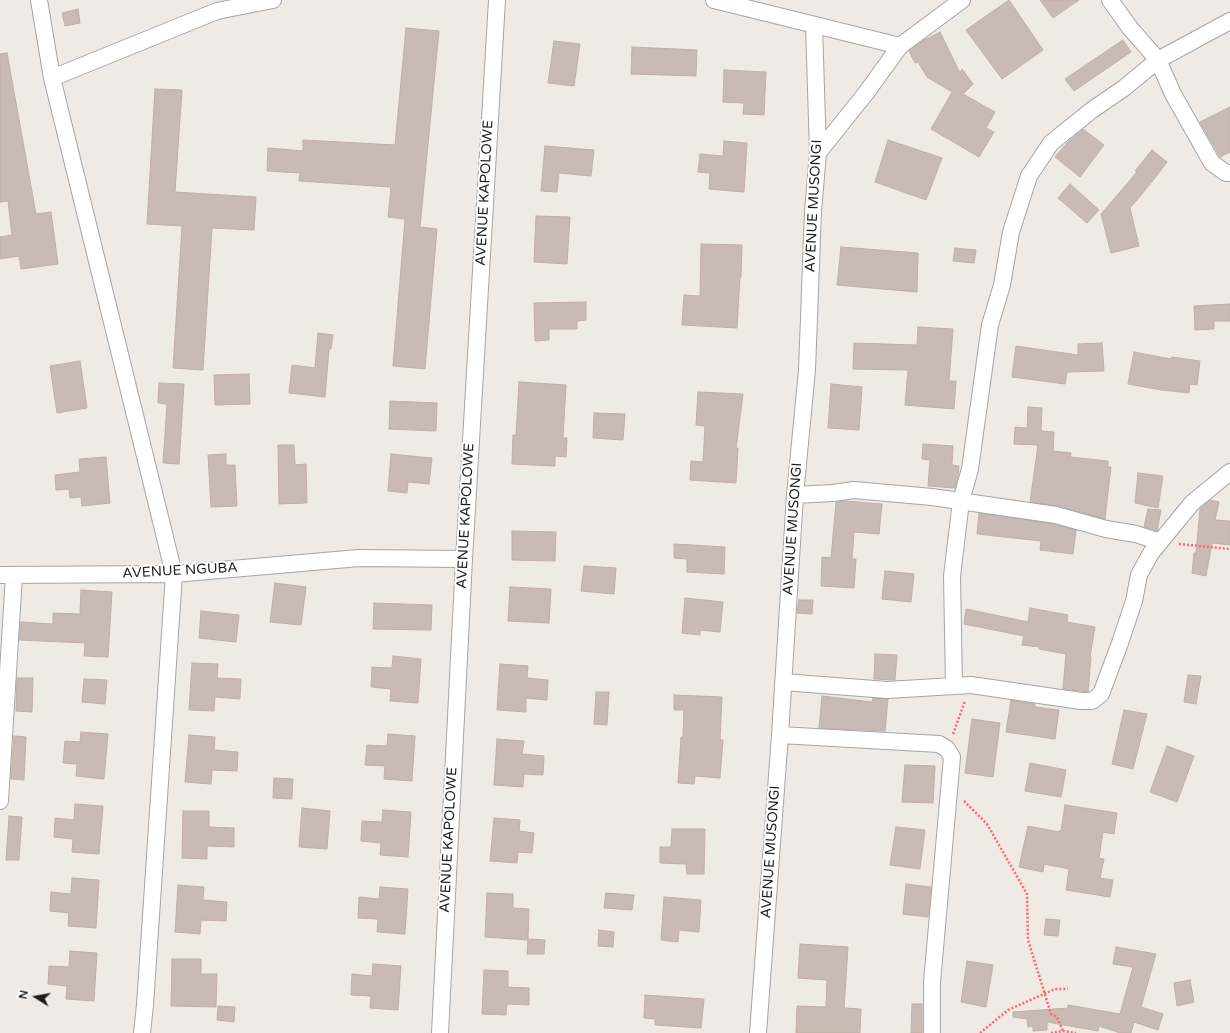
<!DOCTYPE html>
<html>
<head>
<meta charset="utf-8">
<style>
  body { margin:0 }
  #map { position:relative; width:1230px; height:1033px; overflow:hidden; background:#f0eae4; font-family:"Varela Round",sans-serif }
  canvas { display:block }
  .north { position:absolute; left:16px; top:977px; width:40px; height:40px; -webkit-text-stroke:3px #fff; paint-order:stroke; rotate:281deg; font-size:11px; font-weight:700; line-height:16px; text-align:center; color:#1e1e1e }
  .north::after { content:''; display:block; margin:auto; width:14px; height:18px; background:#1e1e1e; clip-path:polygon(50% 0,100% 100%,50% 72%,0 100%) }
</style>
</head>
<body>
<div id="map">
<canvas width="1230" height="1033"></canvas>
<div class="north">N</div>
</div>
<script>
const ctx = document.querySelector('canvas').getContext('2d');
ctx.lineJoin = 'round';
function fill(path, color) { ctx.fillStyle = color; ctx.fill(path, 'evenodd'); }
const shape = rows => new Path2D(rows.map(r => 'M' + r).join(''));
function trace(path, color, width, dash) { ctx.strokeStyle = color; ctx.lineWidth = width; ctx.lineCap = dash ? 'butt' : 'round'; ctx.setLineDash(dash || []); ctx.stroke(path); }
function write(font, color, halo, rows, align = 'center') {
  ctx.font = font + ' "Varela Round",sans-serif'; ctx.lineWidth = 4; ctx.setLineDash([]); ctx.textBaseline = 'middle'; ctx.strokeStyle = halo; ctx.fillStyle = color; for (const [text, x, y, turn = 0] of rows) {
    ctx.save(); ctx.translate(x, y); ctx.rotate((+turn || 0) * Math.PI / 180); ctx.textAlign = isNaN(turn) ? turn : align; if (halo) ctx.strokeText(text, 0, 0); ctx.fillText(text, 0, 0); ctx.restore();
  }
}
const building = shape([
  [1009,0,1043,50,1002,79,966,30,1009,0],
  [1040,0,1079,0,1053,18,1040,0],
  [78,9,80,23,65,26,62,13,78,9],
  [406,28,439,31,420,227,437,229,425,369,393,366,405,219,388,217,391,187,299,181,300,173,267,171,268,148,303,151,303,140,395,145,406,28],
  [940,32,960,73,962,69,973,84,963,94,995,112,986,128,994,132,979,157,931,129,952,92,927,77,918,62,915,63,909,51,924,40,940,32],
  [1123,40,1131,52,1074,91,1065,79,1123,40],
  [554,41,580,44,574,86,548,83,554,41],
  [632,47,697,50,696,76,631,74,632,47],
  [7,53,36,214,51,212,58,264,21,269,19,256,0,259,0,237,12,235,8,201,0,202,0,54,7,53],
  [724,70,766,72,764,115,743,114,744,103,723,102,724,70],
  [155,89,182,90,175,192,256,197,254,230,212,228,203,370,173,368,182,226,147,224,155,89],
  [1230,107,1230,152,1220,157,1200,122,1230,107],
  [1083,129,1104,145,1080,177,1055,157,1067,143,1083,129],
  [888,140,942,158,926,200,875,182,888,140],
  [724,141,747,143,744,192,709,189,710,173,698,172,700,154,723,156,724,141],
  [545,146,594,150,591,176,559,173,557,192,541,191,545,146],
  [1152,150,1167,162,1151,183,1130,208,1139,246,1111,253,1101,214,1137,172,1135,171,1152,150],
  [1070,184,1099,210,1087,223,1058,198,1070,184],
  [536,216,570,217,567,264,534,262,536,216],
  [701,244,742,245,741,277,740,277,737,328,682,325,684,295,700,296,701,244],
  [841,247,918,253,917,292,837,285,841,247],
  [955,248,976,250,974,263,953,261,955,248],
  [586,302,586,320,577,321,577,329,549,329,549,340,535,341,534,303,586,302],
  [1230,304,1230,321,1214,321,1214,329,1195,330,1194,306,1230,304],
  [918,327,953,329,949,381,956,381,954,409,905,405,908,370,853,369,854,343,917,345,918,327],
  [318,333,333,335,331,349,329,349,325,397,289,393,292,365,315,368,318,333],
  [1102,343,1104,371,1067,372,1065,384,1012,377,1016,346,1078,355,1078,344,1102,343],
  [1134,352,1171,359,1172,357,1200,361,1197,385,1190,384,1189,393,1161,390,1128,384,1134,352],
  [80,361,87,408,57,413,50,366,80,361],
  [249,374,250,404,215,405,214,375,249,374],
  [519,382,566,385,563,438,567,438,566,457,555,456,555,466,512,464,513,435,516,435,519,382],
  [159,383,184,384,179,464,163,463,167,404,158,403,159,383],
  [831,384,862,387,859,430,828,428,831,384],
  [698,392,743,394,736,448,738,448,736,483,690,480,691,461,703,462,705,426,696,425,698,392],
  [390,401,437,403,436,431,389,429,390,401],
  [1028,407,1042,408,1041,431,1054,432,1053,451,1071,453,1070,457,1108,461,1108,467,1111,467,1105,519,1059,506,1030,502,1038,445,1014,444,1015,427,1027,428,1028,407],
  [594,413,625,414,623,440,593,438,594,413],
  [923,444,953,446,952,465,959,466,958,476,955,488,928,486,930,460,922,459,923,444],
  [278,445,294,445,295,465,306,464,307,503,279,504,278,445],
  [226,454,226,465,235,465,237,506,211,507,208,455,226,454],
  [391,454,432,458,429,484,408,482,407,493,388,491,391,454],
  [106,457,110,503,82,506,81,497,70,498,69,489,56,490,55,475,80,472,79,459,106,457],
  [1138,473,1163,476,1158,508,1135,503,1138,473],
  [1210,500,1219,502,1215,520,1230,521,1230,545,1212,543,1206,576,1192,573,1194,553,1196,553,1200,509,1210,500],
  [846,501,882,504,879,534,854,532,852,559,856,559,854,588,821,586,822,557,831,558,836,502,846,501],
  [1148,509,1161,510,1157,531,1144,527,1148,509],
  [979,513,1054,524,1076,530,1073,554,1040,550,1041,541,977,534,979,513],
  [512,531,556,532,555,561,512,560,512,531],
  [674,544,725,547,724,574,687,572,687,559,674,558,674,544],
  [584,566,616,568,614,594,581,591,584,566],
  [885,571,914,574,911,602,882,599,885,571],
  [275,583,306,587,301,625,270,622,275,583],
  [510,587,551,589,549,623,508,621,510,587],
  [81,590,112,592,108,657,84,656,85,643,19,640,21,622,53,624,53,613,80,614,81,590],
  [685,598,723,602,720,632,700,630,700,635,682,633,685,598],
  [799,600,813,600,812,614,797,613,799,600],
  [374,603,432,605,431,630,373,629,374,603],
  [1030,608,1068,615,1067,622,1095,627,1090,657,1091,657,1088,692,1063,689,1066,654,1039,649,1039,647,1022,645,1024,636,964,624,966,609,1028,622,1030,608],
  [201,611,239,615,236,642,199,638,201,611],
  [875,654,897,655,895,680,874,679,875,654],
  [393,656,421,659,418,703,390,701,391,689,371,687,372,667,392,668,393,656],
  [192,663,218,664,217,678,241,679,240,699,215,697,214,711,189,710,192,663],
  [500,664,528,666,527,678,548,680,547,700,526,698,526,712,497,710,500,664],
  [1188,675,1201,676,1196,704,1184,702,1188,675],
  [17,678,33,678,32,712,16,711,17,678],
  [84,679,107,680,105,704,82,702,84,679],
  [596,692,609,692,607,725,594,724,596,692],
  [674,695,722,697,720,740,723,740,720,778,695,776,694,784,678,783,681,737,683,737,684,710,674,710,674,695],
  [822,696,872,702,873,698,888,699,885,731,819,728,822,696],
  [1011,700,1035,704,1035,707,1059,710,1055,739,1006,732,1011,700],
  [1124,710,1147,714,1133,769,1112,764,1124,710],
  [972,719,1000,723,993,777,965,773,972,719],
  [81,732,108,734,104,779,76,776,77,764,63,763,65,741,80,742,81,732],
  [388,734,415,736,412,781,384,779,385,766,365,765,367,745,387,746,388,734],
  [189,735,215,737,214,750,238,752,237,771,212,770,211,784,185,782,189,735],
  [14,736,26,737,24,780,11,779,14,736],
  [497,739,524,741,522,754,544,756,543,775,524,774,523,787,494,785,497,739],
  [1167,746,1194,756,1177,802,1150,792,1167,746],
  [1030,763,1066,770,1061,797,1025,791,1030,763],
  [905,765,935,766,933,803,902,802,905,765],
  [274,778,293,779,292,799,273,798,274,778],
  [75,804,103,806,99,854,72,852,73,839,54,837,55,818,74,820,75,804],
  [1065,805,1117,813,1114,834,1103,832,1099,858,1104,859,1100,878,1113,880,1110,897,1066,890,1069,869,1044,864,1043,872,1019,867,1028,826,1059,832,1060,830,1061,831,1065,805],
  [302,808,330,811,327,849,299,847,302,808],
  [383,810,411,812,408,857,380,855,381,843,361,841,362,821,382,822,383,810],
  [183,811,209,811,209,827,234,828,234,847,207,846,207,859,182,858,183,811],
  [9,816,22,817,19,860,6,860,9,816],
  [494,818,520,820,519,831,534,833,532,853,518,852,517,863,490,861,494,818],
  [896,827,925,830,920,869,890,865,896,827],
  [672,829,705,829,704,874,687,874,686,864,660,863,660,847,671,847,672,829],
  [72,878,99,880,96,928,68,926,69,913,50,911,51,892,71,894,72,878],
  [906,884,931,887,928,917,903,914,906,884],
  [178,885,204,887,203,900,227,902,226,921,201,920,200,934,175,932,178,885],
  [380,887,408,889,405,934,377,932,378,919,358,918,359,897,379,899,380,887],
  [487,893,513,894,513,908,529,909,528,939,545,940,544,954,527,954,528,940,485,937,487,893],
  [606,893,634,895,632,910,604,908,606,893],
  [664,897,701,900,699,932,679,930,678,942,661,940,664,897],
  [1046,919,1060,920,1058,936,1044,935,1046,919],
  [599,930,614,932,613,947,598,946,599,930],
  [800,944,848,947,844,1008,861,1009,860,1033,796,1033,797,1006,826,1007,827,980,798,978,800,944],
  [1116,947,1156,954,1141,1007,1163,1014,1158,1030,1134,1022,1131,1033,1120,1033,1099,1026,1098,1031,1047,1022,1047,1030,1033,1031,1033,1026,1028,1027,1027,1019,1013,1017,1013,1012,1068,1008,1068,1005,1120,1014,1133,967,1113,964,1116,947],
  [70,951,97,953,94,1001,66,999,67,986,48,984,49,966,69,967,70,951],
  [172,959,201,959,201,974,217,974,216,1007,171,1006,172,959],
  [967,961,993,965,986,1007,961,1002,967,961],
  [373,964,401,966,398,1010,370,1008,371,996,351,995,352,974,372,976,373,964],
  [484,970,508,971,508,987,529,988,529,1005,507,1004,506,1015,482,1014,484,970],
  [1190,980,1194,1002,1177,1006,1174,983,1190,980],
  [645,995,704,999,701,1028,655,1025,655,1019,644,1018,645,995],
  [912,1004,922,1004,922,1033,911,1033,912,1004],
  [218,1006,235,1007,234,1022,217,1020,218,1006]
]);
fill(building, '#c8bbb6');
trace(building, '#c3aea5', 1);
const minor = shape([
  [39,0,52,78,174,574,145,1005,142,1033],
  [714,0,900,46,962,0],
  [1110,0,1130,28,1158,60,1173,94,1212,163,1226,173,1230,173],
  [52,78,217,11,273,0],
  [818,153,866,93,900,46],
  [795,495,833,493,854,490,932,497,1056,515,1106,529,1136,534,1160,542],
  [0,575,174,574,359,558,464,559],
  [783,682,887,690,971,685,1081,701,1092,701,1101,694,1120,643,1134,601,1139,575,1151,553,1192,503,1230,472],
  [954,686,952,576,961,501,970,469,990,325,1002,285,1011,232,1029,176,1051,143,1092,110,1124,88,1158,60,1230,21],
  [780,735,939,744,947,749,952,757,932,982,932,1033],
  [0,801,14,575],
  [440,1033,464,559,497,0],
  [758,1033,780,735,795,495,807,370,813,211,818,153,814,25]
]);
trace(minor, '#a5a5a5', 18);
trace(shape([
  [1179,544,1230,549],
  [953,734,965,701],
  [964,801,987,824,1027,894,1028,940,1051,1014,1057,1017,1063,1031],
  [980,1033,1008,1010,1055,989,1068,989],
  [1051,1033,1063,1031,1076,1033]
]), '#ff666b', 2.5, [2, 2]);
trace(minor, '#fff', 16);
write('14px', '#1e1e1e', '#fff', [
  ["AVENUE KAPOLOWE",485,193,-87],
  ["AVENUE MUSONGI",814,206,-87],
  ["AVENUE KAPOLOWE",466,516,-87],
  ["AVENUE MUSONGI",793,529,-86],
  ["AVENUE NGUBA",180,571,-3],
  ["AVENUE KAPOLOWE",449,840,-87],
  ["AVENUE MUSONGI",771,852,-86]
]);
</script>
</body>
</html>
